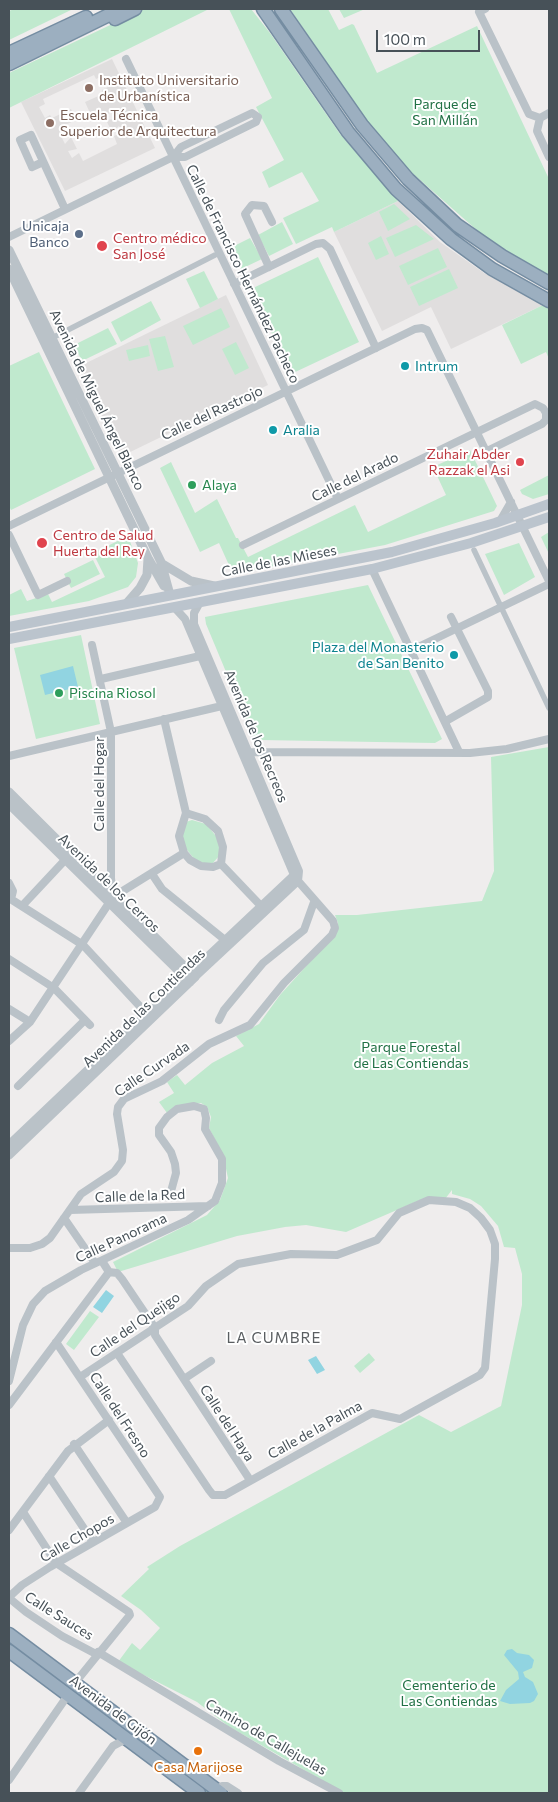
<!DOCTYPE html>
<html>
<head>
<meta charset="utf-8">
<style>
  body { margin:0 }
  #map { position:relative; width:558px; height:1802px; overflow:hidden; background:#efeded; font-family:Commissioner,sans-serif }
  canvas { display:block }
  .frame { position:absolute; inset:0; border:10px solid #475158; pointer-events:none }
  .scale { position:absolute; left:376px; top:30px; width:104px; height:22px; box-sizing:border-box; border:2px solid #475158; border-top:0; padding-left:6px; font-size:15px; line-height:18px; white-space:nowrap; color:#475158; -webkit-text-stroke:4px #fff; paint-order:stroke }
</style>
</head>
<body>
<div id="map">
<canvas width="558" height="1802"></canvas>
<div class="frame"></div>
<div class="scale">100 m</div>
</div>
<script>
const ctx = document.querySelector('canvas').getContext('2d');
ctx.lineJoin = 'round';
function fill(path, color) { ctx.fillStyle = color; ctx.fill(path, 'evenodd'); }
const shape = rows => new Path2D(rows.map(r => 'M' + r).join(''));
function trace(path, color, width, dash) { ctx.strokeStyle = color; ctx.lineWidth = width; ctx.lineCap = dash ? 'butt' : 'round'; ctx.setLineDash(dash || []); ctx.stroke(path); }
function write(font, color, halo, rows, align = 'center') {
  ctx.font = font + ' Commissioner,sans-serif'; ctx.lineWidth = 4; ctx.setLineDash([]); ctx.textBaseline = 'middle'; ctx.strokeStyle = halo; ctx.fillStyle = color; for (const [text, x, y, turn = 0] of rows) {
    ctx.save(); ctx.translate(x, y); ctx.rotate((+turn || 0) * Math.PI / 180); ctx.textAlign = isNaN(turn) ? turn : align; if (halo) ctx.strokeText(text, 0, 0); ctx.fillText(text, 0, 0); ctx.restore();
  }
}
fill(shape([
  [112,59,155,148,65,191,21,102],
  [94,75,96,79,103,76,108,87,102,90,103,94,85,102,90,113,100,108,104,116,112,112,115,119,106,120,112,132,119,126,122,133,114,136,117,144,83,161,79,153,72,158,68,151,77,149,71,137,65,144,61,136,69,133,65,125,76,120,71,109,52,118,50,115,45,118,39,107,45,104,43,99],
  [398,201,440,242,484,273,543,305,451,349,431,307,382,331,334,232],
  [226,295,268,385,122,456,78,367]
]), '#e0dede');
fill(shape([
  [14,9,73,9,9,40,9,11],
  [144,9,209,9,9,108,9,73],
  [229,9,251,9,270,33,340,134,398,201,334,232,332,227,296,244,283,218,319,201,302,172,269,188,262,172,284,160,256,107,272,98],
  [290,9,328,9,339,30,352,24,354,25,377,73,477,26,549,179,549,275,518,258,479,232,411,172,369,124],
  [339,9,365,9,344,18],
  [394,204,410,219,388,231,379,212],
  [282,222,293,244,269,256,258,235],
  [416,225,434,239,395,257,386,238],
  [381,236,389,254,376,260,368,243],
  [250,238,262,259,241,269,230,248],
  [438,248,447,267,408,285,399,266],
  [318,257,359,342,291,374,251,289],
  [449,269,458,288,419,306,410,287],
  [204,271,218,299,200,308,186,279],
  [151,301,161,320,121,342,111,322],
  [543,305,549,308,549,359,546,352,521,364,502,325],
  [221,308,230,327,193,345,183,326],
  [108,328,117,344,82,361,74,345],
  [165,336,174,367,158,371,149,339],
  [236,342,249,368,235,375,222,349],
  [148,345,150,356,129,361,126,350],
  [39,352,95,469,11,510,9,506,9,366],
  [470,450,497,506,494,511,385,545,233,574,219,543,200,552,160,468,171,462,195,513,217,499,236,538,238,538,248,557,355,505,368,532,446,495,433,467],
  [549,475,549,494,533,499,522,494,520,490],
  [549,532,549,554,541,537],
  [128,536,138,563,136,577,128,587,89,601,9,616,9,595,21,589,27,601,48,594,52,602,105,577,93,553],
  [519,543,535,577,504,595,485,554],
  [93,560,100,574,71,588,64,574],
  [368,585,442,739,435,743,260,740,256,738,252,734,206,624,205,617],
  [81,635,100,724,36,739,14,648],
  [549,747,549,1793,344,1793,228,1726,197,1702,118,1662,132,1643,140,1650,160,1628,141,1610,121,1596,149,1569,147,1567,180,1546,419,1415,451,1432,501,1406,522,1305,522,1274,515,1248,504,1247,498,1226,481,1206,470,1199,452,1194,452,1190,445,1199,420,1200,346,1232,306,1225,285,1227,237,1236,118,1272,113,1262,207,1215,220,1200,228,1178,223,1155,209,1128,211,1117,207,1107,201,1103,178,1105,167,1113,159,1102,174,1093,167,1082,177,1075,185,1085,212,1063,244,1046,236,1036,259,1024,280,995,337,932,338,923,335,915,357,915,482,901,494,871,491,757],
  [192,820,206,824,216,836,220,847,219,856,213,863,203,864,195,860,184,846,182,839,186,822],
  [90,1311,99,1317,74,1350,66,1344],
  [369,1353,375,1360,360,1373,354,1366],
  [67,1683,214,1793,205,1793,65,1688]
]), '#c0e9ce');
fill(shape([
  [73,666,78,687,45,695,40,675],
  [106,1290,114,1296,102,1313,93,1307],
  [316,1356,325,1370,317,1374,308,1360],
  [512,1649,517,1653,529,1655,534,1660,532,1668,523,1672,525,1677,533,1682,538,1694,534,1701,530,1703,510,1704,500,1701,506,1690,519,1679,518,1672,504,1655,507,1650]
]), '#91d4e1');
const trunk = shape([
  [263,9,348,132,396,189,451,239,492,269,549,301],
  [281,9,362,125,408,179,457,225,502,256,549,283],
  [115,19,135,9],
  [9,53,86,17],
  [9,64,121,9],
  [9,1634,221,1793],
  [9,1651,199,1793]
]);
trace(trunk, '#758da2', 15);
trace(shape([
  [52,338,215,255],
  [474,550,549,708]
]), '#bac2c8', 5.5);
trace(shape([
  [485,9,479,12,529,114,540,118,549,113],
  [126,59,338,499],
  [540,118,537,131,549,157],
  [43,162,32,167,20,140,31,135,65,209],
  [9,237,173,157,181,147,252,113,258,117,256,122,185,157,173,157],
  [269,267,245,214,252,205,264,206,272,222],
  [234,284,316,244,323,243,330,249,376,348],
  [500,521,511,502],
  [9,526,415,329,422,328,427,330,549,581],
  [9,535,38,595,67,581],
  [243,545,535,404,543,408,546,413,546,420,542,424,487,451],
  [372,569,459,752],
  [200,602,194,613,194,624,299,871,298,881],
  [174,607,185,619,294,875,191,972],
  [412,650,549,584],
  [101,679,200,656],
  [164,719,186,813],
  [446,721,488,697,488,691,451,617],
  [242,752,470,753,507,749,549,739],
  [9,756,226,705],
  [186,813,205,819,218,831,223,847,221,864,213,867,201,866,190,860,184,853,179,836,186,813],
  [221,864,261,906],
  [152,874,162,889,225,940],
  [9,883,13,891,11,899],
  [113,897,184,853],
  [9,898,83,945,147,1014],
  [22,906,65,860],
  [9,959,54,988,90,1025],
  [195,977,298,881],
  [9,1009,30,1022],
  [219,1020,224,1010,263,963,304,930,314,902],
  [9,1041,30,1022,113,897,111,878,111,732,92,645],
  [18,1086,85,1020],
  [70,1210,208,1206],
  [64,1218,95,1263],
  [9,1248,30,1248,42,1244,50,1238,81,1194,114,1172,122,1161,123,1150,117,1114,118,1107,124,1099,162,1081,209,1044,250,1025,284,983,332,935,335,928,333,921,298,881],
  [102,1261,109,1272,117,1273,122,1279,155,1328,155,1335,250,1480],
  [80,1377,188,1306,206,1286,238,1264,291,1254,337,1255,377,1240,399,1213,429,1200,456,1202,470,1208,481,1218,490,1230,495,1244,495,1259,485,1368,480,1375,400,1419,372,1413,225,1495,213,1495,209,1490,117,1353],
  [184,1379,211,1361],
  [9,1381,23,1325,33,1304,45,1291,81,1270,188,1220,215,1201,222,1183,222,1159,205,1129,206,1118,204,1109,194,1106,177,1109,167,1117,159,1128,159,1135,171,1152,175,1164,176,1173,170,1195],
  [9,1405,109,1272],
  [74,1444,127,1523],
  [49,1476,93,1542],
  [23,1512,56,1563,129,1612,130,1615,74,1684],
  [9,1530,68,1451,109,1420],
  [9,1597,22,1585,50,1567,155,1507,160,1497,56,1342],
  [9,1598,26,1612,62,1636,96,1654],
  [98,1652,279,1761,339,1793],
  [9,1780,68,1695],
  [216,1790,222,1786,227,1786,238,1793],
  [79,1793,113,1746,126,1739]
]), '#bac2c8', 8);
trace(shape([
  [9,250,161,562,170,595],
  [9,269,148,558,164,586],
  [161,563,191,581,214,586],
  [127,603,140,588,147,575,148,559],
  [9,792,195,977,9,1155],
  [9,804,190,982],
  [9,1145,190,973]
]), '#bac2c8', 9);
trace(shape([
  [9,627,392,552,495,523,549,504],
  [9,639,372,569,471,543,549,517]
]), '#bbc4cd', 10);
trace(trunk, '#9cafc0', 12);
for (const [x, y, r, color] of [
  [89,88,5,"#8d6e63"],
  [50,123,5,"#8d6e63"],
  [79,234,5,"#5c6f8a"],
  [102,246,6,"#e0444e"],
  [405,366,5,"#0f9aa8"],
  [273,430,5,"#0f9aa8"],
  [520,462,5,"#e0444e"],
  [192,485,5,"#2e9e5b"],
  [42,543,6,"#e0444e"],
  [454,655,5,"#0f9aa8"],
  [59,693,5,"#2e9e5b"],
  [198,1751,5,"#e8710a"]
]) { const dot = new Path2D(); dot.arc(x, y, r, 0, 2 * Math.PI); ctx.fillStyle = color; ctx.fill(dot); trace(dot, '#fff', 2); }
write('14px', '#785e54', '#fff', [
  ["Instituto Universitario",99,80],
  ["de Urbanística",99,96],
  ["Escuela Técnica",60,115],
  ["Superior de Arquitectura",60,131]
], 'left');
write('14px', '#217145', '#fff', [
  ["Parque de",445,104],
  ["San Millán",445,120],
  ["Parque Forestal",411,1047],
  ["de Las Contiendas",411,1063],
  ["Cementerio de",449,1685],
  ["Las Contiendas",449,1701]
]);
write('14px', '#4e5e75', '#fff', [
  ["Unicaja",69,226],
  ["Banco",69,242]
], 'right');
write('14px', '#be3a42', '#fff', [
  ["Centro médico",113,238],
  ["San José",113,254],
  ["Zuhair Abder",510,454,"right"],
  ["Razzak el Asi",510,470,"right"],
  ["Centro de Salud",53,535],
  ["Huerta del Rey",53,551]
], 'left');
write('14px', '#475158', '#fff', [
  ["Calle de Francisco Hernández Pacheco",243,274,64],
  ["Avenida de Miguel Ángel Blanco",97,400,64],
  ["Calle del Rastrojo",212,413,-25],
  ["Calle del Arado",355,477,-26],
  ["Calle de las Mieses",279,561,-11],
  ["Avenida de los Recreos",256,736,67],
  ["Calle del Hogar",99,784,-90],
  ["Avenida de los Cerros",109,883,44],
  ["Avenida de las Contiendas",144,1008,-44],
  ["Calle Curvada",152,1069,-34],
  ["Calle de la Red",140,1196,-2],
  ["Calle Panorama",121,1238,-25],
  ["Calle del Quejigo",135,1325,-34],
  ["Calle del Fresno",120,1415,57],
  ["Calle del Haya",227,1423,57],
  ["Calle de la Palma",315,1430,-29],
  ["Calle Chopos",77,1538,-30],
  ["Calle Sauces",59,1616,32],
  ["Avenida de Gijón",113,1710,37],
  ["Camino de Callejuelas",266,1737,30]
]);
write('14px', '#0d838f', '#fff', [
  ["Intrum",415,366],
  ["Aralia",283,430],
  ["Plaza del Monasterio",444,647,"right"],
  ["de San Benito",444,663,"right"]
], 'left');
write('14px', '#27864d', '#fff', [
  ["Alaya",202,485],
  ["Piscina Riosol",69,693]
], 'left');
write('14px', '#c56008', '#fff', [
  ["Casa Marijose",198,1767]
]);
ctx.letterSpacing = '1px';
write('15px', '#5a5e61', '#fff', [
  ["LA CUMBRE",274,1338]
]);
ctx.letterSpacing = '0px';
</script>
</body>
</html>
